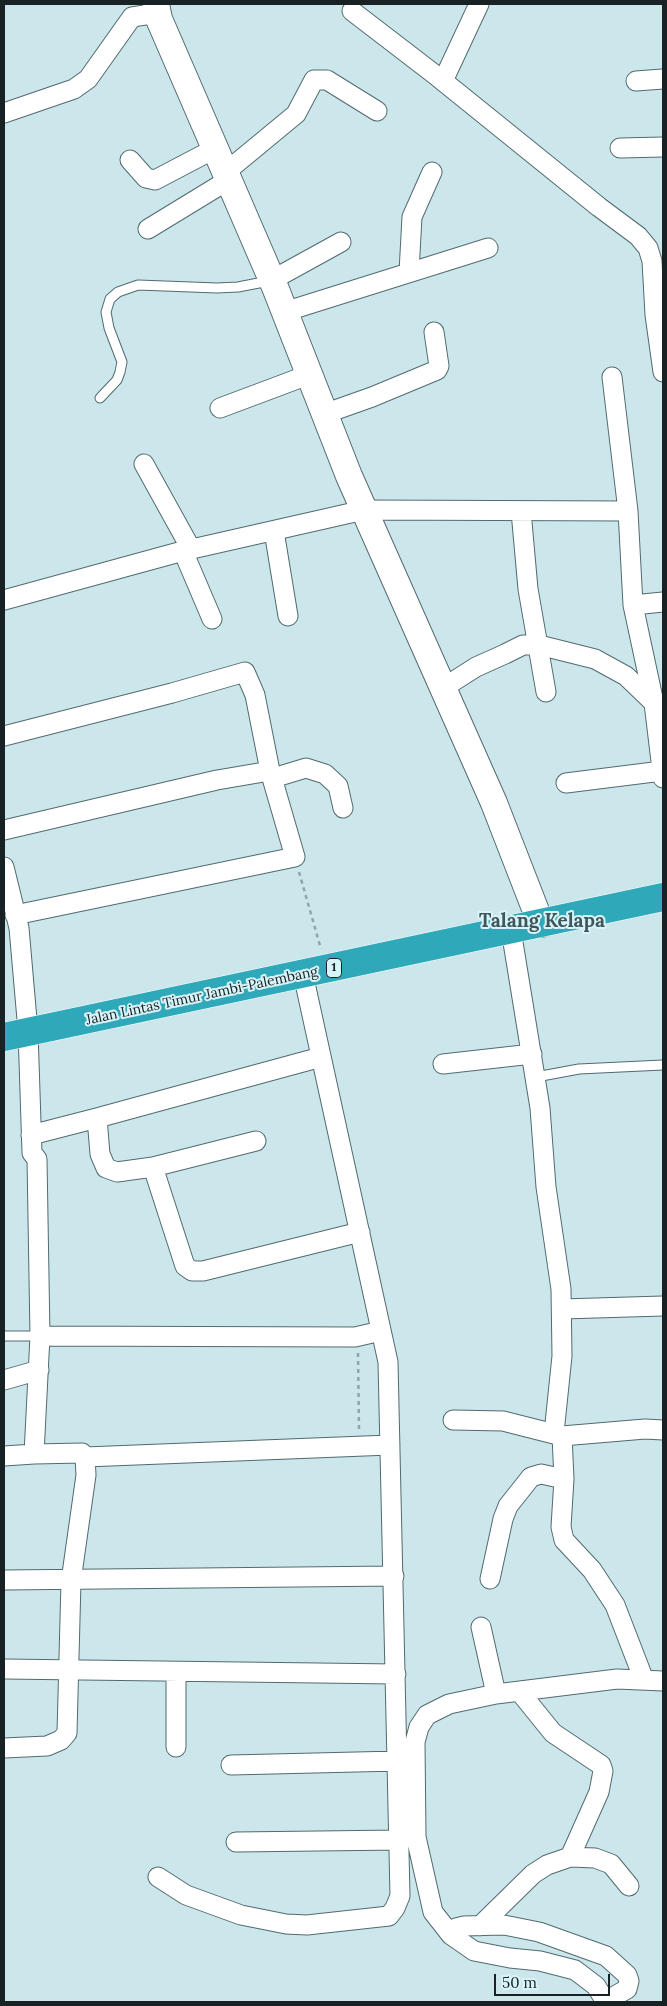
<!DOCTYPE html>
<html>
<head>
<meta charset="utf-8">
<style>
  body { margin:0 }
  #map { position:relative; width:667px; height:2006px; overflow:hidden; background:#cbe7eb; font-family:Lora,serif }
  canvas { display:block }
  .frame { position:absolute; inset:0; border:5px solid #182224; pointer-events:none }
  .scale { position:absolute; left:494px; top:1974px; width:116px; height:22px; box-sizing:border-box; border:2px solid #182224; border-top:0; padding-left:6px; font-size:15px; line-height:18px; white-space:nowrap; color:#182224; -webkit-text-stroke:4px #d8f4f9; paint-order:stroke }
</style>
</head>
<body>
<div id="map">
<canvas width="667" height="2006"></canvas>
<div class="frame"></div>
<div class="scale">50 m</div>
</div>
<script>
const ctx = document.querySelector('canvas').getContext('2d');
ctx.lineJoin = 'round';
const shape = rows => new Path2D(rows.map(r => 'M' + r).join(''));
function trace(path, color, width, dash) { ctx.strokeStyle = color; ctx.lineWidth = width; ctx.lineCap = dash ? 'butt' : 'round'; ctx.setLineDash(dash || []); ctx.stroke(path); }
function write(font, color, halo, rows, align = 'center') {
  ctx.font = font + ' Lora,serif'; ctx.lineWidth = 4; ctx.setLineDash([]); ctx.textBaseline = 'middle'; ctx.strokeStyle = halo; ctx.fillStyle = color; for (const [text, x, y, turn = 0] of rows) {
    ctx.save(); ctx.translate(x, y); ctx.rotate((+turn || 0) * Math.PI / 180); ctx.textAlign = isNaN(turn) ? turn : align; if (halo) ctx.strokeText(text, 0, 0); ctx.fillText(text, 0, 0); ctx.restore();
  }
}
const lane = shape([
  [100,398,117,380,120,372,122,362,109,328,106,312,110,299,118,292,138,285,217,288,238,287,269,281],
  [536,1077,579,1069,663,1065],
  [4,1336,40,1336]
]);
const street = shape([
  [352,11,438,77,599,207,638,236,648,248,652,261,655,315,663,372],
  [443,81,479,4],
  [636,81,663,79],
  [4,113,74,89,88,79,132,17,158,13],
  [620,148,663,147],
  [130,160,146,178,155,180,216,148],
  [227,171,296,114,314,80,327,80,377,111],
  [148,229,230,179],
  [409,272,412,217,432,172],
  [272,280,341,242],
  [284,312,488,248],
  [612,377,628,511,633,605],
  [220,408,308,375],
  [324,414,372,397,437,370,439,366,434,332],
  [144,464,191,549],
  [521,511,528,589,546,692],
  [274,531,288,616],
  [183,551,364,510,628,511],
  [4,600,183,551,212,619],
  [663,602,633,605,654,703,663,778],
  [443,688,476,667,505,654,523,645,539,645,595,659,626,676,654,703],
  [4,736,172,693,245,672,255,695,270,771,295,857,15,915],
  [273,778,306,768,325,774,338,786,343,808],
  [566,783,662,771],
  [4,830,217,780,270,771],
  [4,867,19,928,28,1031,32,1153,37,1159,40,1336,34,1454,82,1453,85,1457,86,1475,71,1581,67,1733,61,1740,47,1746,4,1748],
  [511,930,540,1108,546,1187,561,1289,562,1356,554,1433],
  [443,1064,532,1054],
  [97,1118,321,1057],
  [31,1135,97,1118,100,1154,106,1168,117,1172,153,1167,256,1141],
  [153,1167,185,1266,192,1271,203,1271,360,1232],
  [562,1309,663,1306],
  [40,1336,355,1337,381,1331],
  [4,1380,39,1370],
  [453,1420,503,1421,562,1436,645,1429,663,1430],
  [562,1436,564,1479,561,1527,564,1540,592,1570,615,1605,644,1680],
  [4,1456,34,1454],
  [85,1457,390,1445],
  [490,1579,503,1519,508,1506,531,1477,541,1474,564,1479],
  [4,1580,394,1576],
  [481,1627,496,1694],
  [4,1669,396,1674],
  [519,1691,553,1733,601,1765,603,1771,599,1792,570,1857],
  [176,1747,176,1672],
  [231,1765,398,1761],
  [236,1842,399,1840],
  [158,1877,186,1895,241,1915,286,1924,307,1925,389,1916,395,1908,400,1896,388,1362,303,974],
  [480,1926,533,1874,547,1865,570,1857,595,1858,611,1864,629,1886],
  [451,1935,456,1928,464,1926,504,1925,539,1932,606,1956,627,1975,629,1981,627,1989,606,2001],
  [606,2002,596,1986,575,1970,540,1961,510,1958,474,1951,451,1935,433,1912,416,1837,415,1742,419,1727,427,1715,449,1704,496,1694,617,1679,663,1681]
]);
const secondary = shape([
  [156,4,159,19,275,287,349,476,494,803,541,924]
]);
const highway = shape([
  [4,1037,663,897]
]);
trace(lane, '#526a6f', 11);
trace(street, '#526a6f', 21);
trace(secondary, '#526a6f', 28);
trace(highway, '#fff', 29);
trace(shape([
  [299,872,321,949],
  [358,1353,359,1430]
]), '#8fa5a8', 2.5, [4, 4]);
trace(lane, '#fff', 9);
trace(street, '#fff', 19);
trace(secondary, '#fff', 26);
trace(highway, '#2fa9ba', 28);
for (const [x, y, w] of [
  [334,968,15]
]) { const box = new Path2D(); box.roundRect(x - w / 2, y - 9.5, w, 19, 4); ctx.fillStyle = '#d8f4f9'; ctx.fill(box); trace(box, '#182224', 1); }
write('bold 12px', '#182224', null, [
  ["1",334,968]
]);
write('14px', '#182224', '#d8f4f9', [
  ["Jalan Lintas Timur Jambi-Palembang",202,996,-12]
]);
write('bold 19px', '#3f575b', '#d8f4f9', [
  ["Talang Kelapa",542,922]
]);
</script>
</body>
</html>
